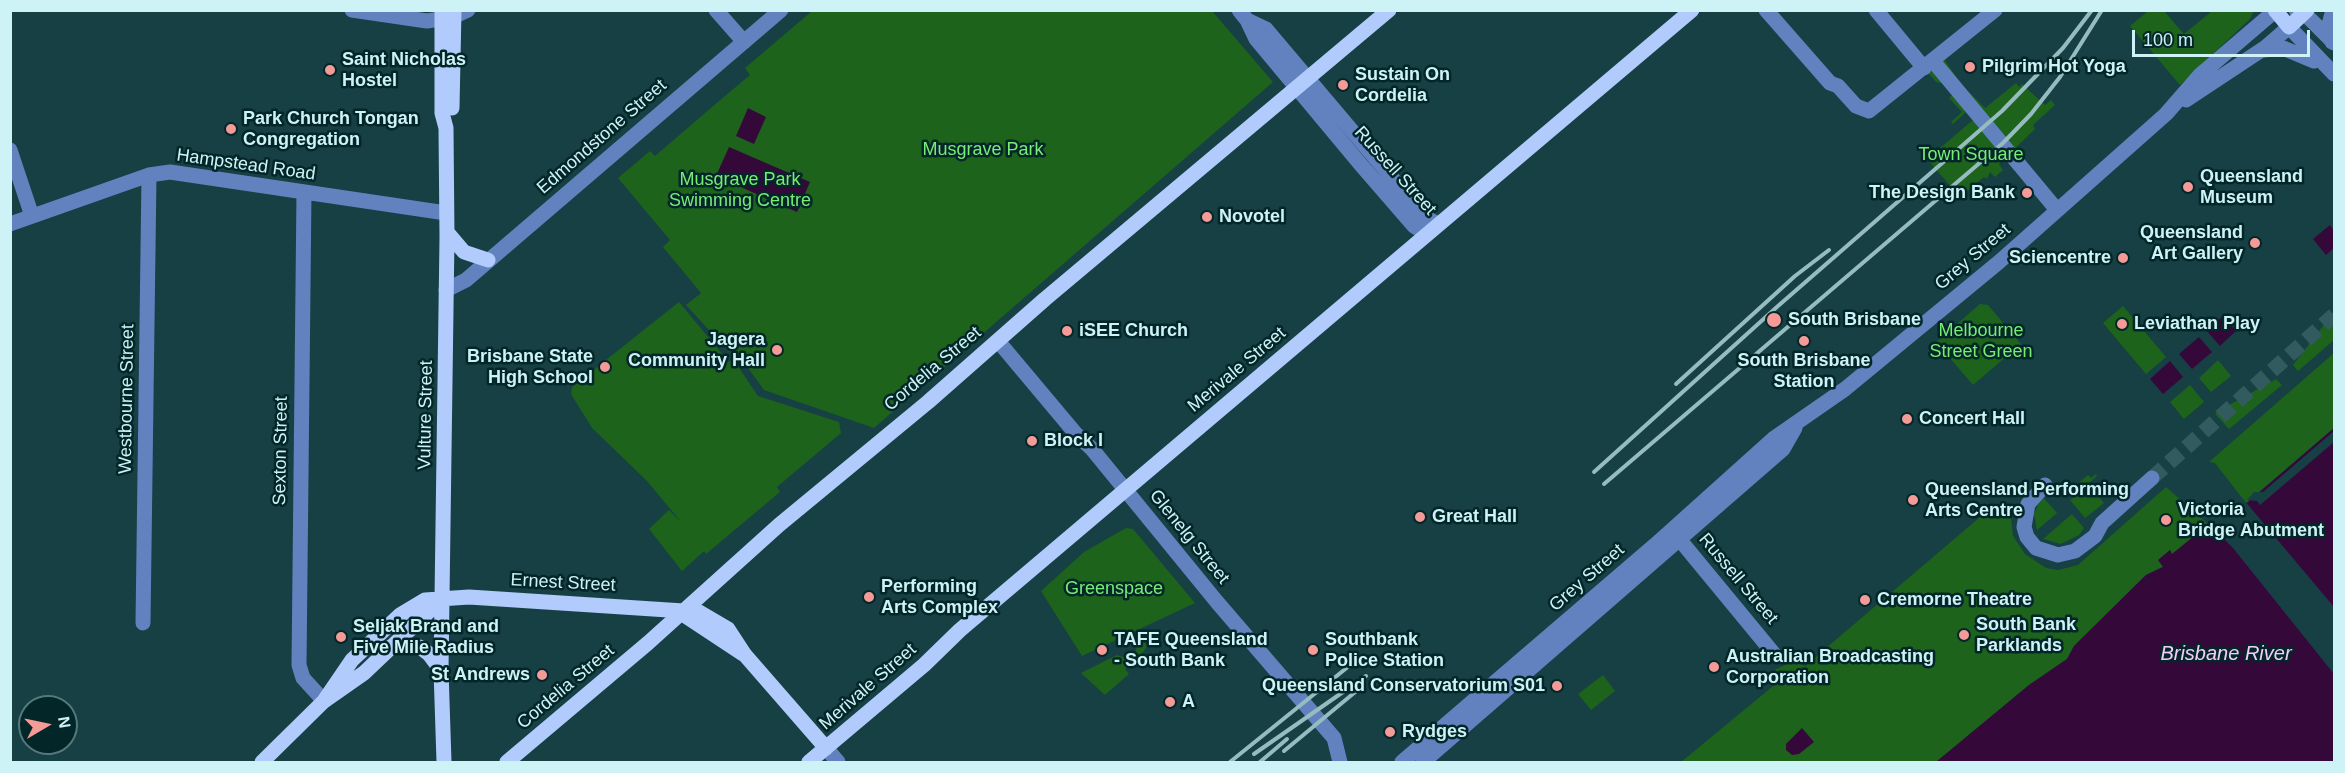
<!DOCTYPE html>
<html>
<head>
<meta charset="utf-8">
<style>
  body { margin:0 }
  #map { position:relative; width:2345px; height:773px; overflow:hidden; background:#164044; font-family:Helvetica,sans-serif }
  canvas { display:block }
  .frame { position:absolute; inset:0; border:12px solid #cef3f6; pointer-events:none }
  .north { position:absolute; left:18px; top:695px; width:60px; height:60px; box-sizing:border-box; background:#032629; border:2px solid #54787b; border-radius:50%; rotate:81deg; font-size:16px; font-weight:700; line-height:24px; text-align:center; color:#cef3f6 }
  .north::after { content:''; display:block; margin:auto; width:21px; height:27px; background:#f59b97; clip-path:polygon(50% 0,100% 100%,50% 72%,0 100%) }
  .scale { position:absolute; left:2132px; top:30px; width:178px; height:27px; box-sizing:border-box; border:3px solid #cef3f6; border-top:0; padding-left:8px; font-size:18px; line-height:21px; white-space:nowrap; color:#cef3f6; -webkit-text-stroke:4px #032629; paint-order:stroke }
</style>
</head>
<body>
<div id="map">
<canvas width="2345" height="773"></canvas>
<div class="frame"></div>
<div class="north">N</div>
<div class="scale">100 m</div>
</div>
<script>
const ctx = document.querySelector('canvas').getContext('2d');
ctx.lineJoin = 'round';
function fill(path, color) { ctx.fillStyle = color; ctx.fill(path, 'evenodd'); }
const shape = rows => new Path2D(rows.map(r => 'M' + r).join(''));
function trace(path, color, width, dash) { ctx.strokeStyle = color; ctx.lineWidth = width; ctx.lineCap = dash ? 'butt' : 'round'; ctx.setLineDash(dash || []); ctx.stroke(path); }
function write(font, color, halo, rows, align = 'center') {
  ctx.font = font + ' Helvetica,sans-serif'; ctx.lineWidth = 5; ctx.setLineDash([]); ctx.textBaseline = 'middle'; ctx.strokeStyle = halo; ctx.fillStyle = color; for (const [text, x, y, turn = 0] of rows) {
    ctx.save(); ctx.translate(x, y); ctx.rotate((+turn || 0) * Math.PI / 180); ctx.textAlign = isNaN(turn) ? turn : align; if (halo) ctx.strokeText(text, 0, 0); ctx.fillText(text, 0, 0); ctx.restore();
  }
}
fill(shape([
  [812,11,1212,11,1273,82,874,428,764,390,735,350,730,353,686,305,701,293,663,247,670,240,618,178,650,151,655,156,712,107,750,75,745,68],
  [2148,11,2164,11,2184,34,2212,11,2254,11,2250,19,2180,85,2130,26],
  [1944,59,1961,84,1985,108,2016,83,2019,87,2022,84,2045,105,2051,100,2055,105,2033,125,2035,129,1999,164,2003,170,1995,177,1990,172,1987,179,1984,177,1960,197,1927,159,1973,120,1966,112,1953,124,1951,122,1962,112,1949,98,1952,95,1942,83,1936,82,1928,73],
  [679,302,729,362,733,359,758,396,839,422,841,433,777,487,780,492,706,554,704,551,682,571,649,529,669,510,681,522,647,481,592,428,571,394,572,387],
  [1980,304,1988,305,2021,344,1973,385,1936,342],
  [2123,306,2166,357,2146,374,2103,323],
  [2333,313,2334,340,2298,371,2293,365,2326,322,2325,320],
  [2334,353,2334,428,2246,503,2215,463,2209,462],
  [2218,360,2231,376,2211,392,2199,378],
  [2276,379,2282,385,2229,429,2215,414,2227,403,2229,405],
  [2190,385,2204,402,2184,419,2170,402],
  [2096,474,2097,476,2088,484,2104,503,2085,518,2070,500,2076,496,2071,489,2088,475,2091,478],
  [2166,487,2215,530,2205,537,2194,536,2172,555,2170,550,2159,560,2164,566,2146,575,2074,646,2067,659,2029,685,1936,762,1681,762,1778,682,1775,670,1785,665,1789,656,1805,666,1993,506,2011,517,2013,536,2025,554,2046,568,2058,570,2078,565],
  [2042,496,2057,513,2037,530,2034,514],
  [2072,514,2084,528,2079,535,2061,544,2043,539],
  [1126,528,1133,529,1195,603,1082,656,1041,591,1084,552],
  [1144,640,1147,646,1138,660,1125,669,1129,674,1105,695,1081,673,1117,655,1123,657,1136,651,1137,643],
  [1603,675,1615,691,1591,710,1578,694]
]), '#1d631c');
fill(shape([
  [748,108,766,117,754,144,736,136],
  [729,147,810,182,797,212,716,176],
  [2330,225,2334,231,2334,248,2326,255,2313,239],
  [2223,316,2236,331,2220,346,2206,330],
  [2199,337,2212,352,2192,369,2179,354],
  [2170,361,2183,377,2163,394,2150,379],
  [2334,428,2334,762,1936,762,2029,685,2067,659,2074,646,2146,575,2163,567,2158,560,2170,550,2172,554,2194,536,2205,537,2212,533],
  [1802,728,1814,742,1799,754,1792,755,1786,750,1786,744]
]), '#35083a');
fill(shape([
  [2334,431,2334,442,2260,505,2257,501,2247,500,2254,492,2263,492],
  [2244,500,2334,607,2334,674,2233,548,2213,528]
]), '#164044');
trace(shape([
  [2152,478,2334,315]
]), '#325b5f', 15, [15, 8]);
trace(shape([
  [352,10,427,21,453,17,468,10],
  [716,10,744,42],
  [1239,10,1247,20,1256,39,1361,165,1414,226,1427,234],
  [1766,10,1830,83,1838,86,1856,106,1869,111,1995,10],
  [1876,10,1924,68],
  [2296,10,2304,13,2334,43],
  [1247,20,1266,29,1425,217,1438,224],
  [2332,42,2328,28,2333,10],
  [2264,50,2283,48,2314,61],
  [1933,61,2057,210],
  [2186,100,2266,47,2289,27,2334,74],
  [10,150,32,216],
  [304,192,299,665,303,678,324,701],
  [10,224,149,175,170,172,446,213],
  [446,290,466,280,781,10],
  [998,341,1076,434,1092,449,1217,602,1334,738,1340,762],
  [2045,485,2028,504,2024,527,2027,537,2036,548,2058,555,2075,551,2095,536,2102,523,2152,478],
  [1675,534,1774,654],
  [143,623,149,175],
  [826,748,838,762],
  [1402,762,1655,545,1773,439,1845,389,1999,262,2166,114,2200,75,2276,10],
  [1423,762,1783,449,1795,428]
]), '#6282bf', 15);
trace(shape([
  [442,10,442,113,446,128,447,237,441,670,444,762],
  [2275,10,2289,27,2307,10],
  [452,108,454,10],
  [447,232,464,252,488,260],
  [681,613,743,654],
  [392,646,420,647,429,654,441,670],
  [324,701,352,660,400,615,425,600,469,597,699,612,728,629,745,655,826,748],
  [262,762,324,701,364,673,443,598],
  [507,762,648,643,779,525,928,402,1045,299,1389,10],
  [809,762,924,665,960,630,1692,10]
]), '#b1cbfd', 15);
trace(shape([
  [1676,384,1795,276,1829,250],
  [1594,472,1778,306,2002,111,2063,48,2092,10],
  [1604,484,2003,143,2031,114,2060,77,2102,10],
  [1284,751,1360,688],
  [1254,754,1366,676],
  [1230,762,1354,662],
  [1260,762,1287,739]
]), '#96bcc0', 4);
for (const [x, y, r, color] of [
  [1970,67,6,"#f59b97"],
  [330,70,6,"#f59b97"],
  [1343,85,6,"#f59b97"],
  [231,129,6,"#f59b97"],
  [2188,187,6,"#f59b97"],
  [2027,193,6,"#f59b97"],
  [1207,217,6,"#f59b97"],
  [2255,243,6,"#f59b97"],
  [2123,258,6,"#f59b97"],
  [1774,320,8,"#f59b97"],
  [2122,324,6,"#f59b97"],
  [1067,331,6,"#f59b97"],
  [1804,341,6,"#f59b97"],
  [777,350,6,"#f59b97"],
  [605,367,6,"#f59b97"],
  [1907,419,6,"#f59b97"],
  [1032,441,6,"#f59b97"],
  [1913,500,6,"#f59b97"],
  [1420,517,6,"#f59b97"],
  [2166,520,6,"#f59b97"],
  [869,597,6,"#f59b97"],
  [1865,600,6,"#f59b97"],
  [1964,635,6,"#f59b97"],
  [341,637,6,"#f59b97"],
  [1102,650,6,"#f59b97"],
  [1313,650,6,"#f59b97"],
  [1714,667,6,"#f59b97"],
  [542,675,6,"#f59b97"],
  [1557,686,6,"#f59b97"],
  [1170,702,6,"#f59b97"],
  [1390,732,6,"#f59b97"]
]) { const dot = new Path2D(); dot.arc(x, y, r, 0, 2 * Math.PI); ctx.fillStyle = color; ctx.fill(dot); trace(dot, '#032629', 2); }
write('bold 18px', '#cef3f6', '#032629', [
  ["Saint Nicholas",342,60],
  ["Hostel",342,81],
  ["Pilgrim Hot Yoga",1982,67],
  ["Sustain On",1355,75],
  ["Cordelia",1355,96],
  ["Park Church Tongan",243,119],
  ["Congregation",243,140],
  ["Queensland",2200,177],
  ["Museum",2200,198],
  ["The Design Bank",2015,193,"right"],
  ["Novotel",1219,217],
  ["Queensland",2243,233,"right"],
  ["Art Gallery",2243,254,"right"],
  ["Sciencentre",2111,258,"right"],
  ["South Brisbane",1788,320],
  ["Leviathan Play",2134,324],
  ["iSEE Church",1079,331],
  ["Jagera",765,340,"right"],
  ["Community Hall",765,361,"right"],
  ["Brisbane State",593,357,"right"],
  ["High School",593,378,"right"],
  ["South Brisbane",1804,361,"center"],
  ["Station",1804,382,"center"],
  ["Concert Hall",1919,419],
  ["Block I",1044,441],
  ["Queensland Performing",1925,490],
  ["Arts Centre",1925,511],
  ["Victoria",2178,510],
  ["Bridge Abutment",2178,531],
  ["Great Hall",1432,517],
  ["Performing",881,587],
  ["Arts Complex",881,608],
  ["Cremorne Theatre",1877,600],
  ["South Bank",1976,625],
  ["Parklands",1976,646],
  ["Seljak Brand and",353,627],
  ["Five Mile Radius",353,648],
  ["TAFE Queensland",1114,640],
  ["- South Bank",1114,661],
  ["Southbank",1325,640],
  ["Police Station",1325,661],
  ["Australian Broadcasting",1726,657],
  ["Corporation",1726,678],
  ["St Andrews",530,675,"right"],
  ["Queensland Conservatorium S01",1545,686,"right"],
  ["A",1182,702],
  ["Rydges",1402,732]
], 'left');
write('18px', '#cef3f6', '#032629', [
  ["Edmondstone Street",602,137,-41],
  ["Hampstead Road",246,165,8],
  ["Russell Street",1395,171,48],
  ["Grey Street",1973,257,-40],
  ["Cordelia Street",933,369,-40],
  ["Merivale Street",1237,370,-40],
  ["Westbourne Street",127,399,-89],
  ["Vulture Street",426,415,-89],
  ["Sexton Street",281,451,-89],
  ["Glenelg Street",1189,537,51],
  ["Grey Street",1587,578,-41],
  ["Russell Street",1738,579,50],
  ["Ernest Street",563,583,3],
  ["Cordelia Street",566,687,-40],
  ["Merivale Street",868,687,-41]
]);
write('18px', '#78ed74', '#032629', [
  ["Musgrave Park",983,150],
  ["Town Square",1971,155],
  ["Musgrave Park",740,180],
  ["Swimming Centre",740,201],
  ["Melbourne",1981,331],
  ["Street Green",1981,352],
  ["Greenspace",1114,589]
]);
write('italic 20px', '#f6ccfb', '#032629', [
  ["Brisbane River",2226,654]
]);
</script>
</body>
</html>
